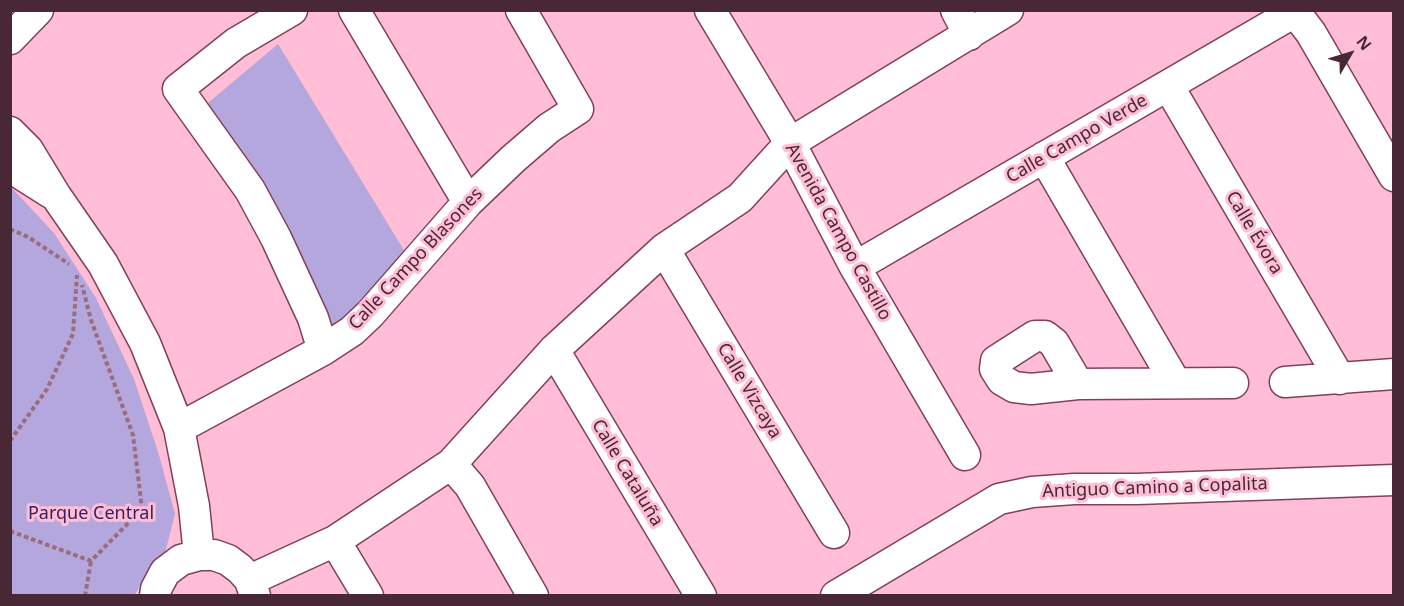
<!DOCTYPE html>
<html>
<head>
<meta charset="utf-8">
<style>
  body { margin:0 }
  #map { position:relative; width:1404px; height:606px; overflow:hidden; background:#ffbed5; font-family:"Noto Sans",sans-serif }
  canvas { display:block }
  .frame { position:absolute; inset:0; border:12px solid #472834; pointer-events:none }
  .north { position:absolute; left:1320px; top:24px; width:60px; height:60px; -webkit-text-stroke:4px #ffbed5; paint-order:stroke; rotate:52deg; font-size:16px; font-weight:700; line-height:24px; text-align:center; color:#472834 }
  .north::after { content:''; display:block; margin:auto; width:21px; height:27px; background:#472834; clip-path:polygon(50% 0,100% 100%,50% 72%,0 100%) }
</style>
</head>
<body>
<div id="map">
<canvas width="1404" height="606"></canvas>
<div class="frame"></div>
<div class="north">N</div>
</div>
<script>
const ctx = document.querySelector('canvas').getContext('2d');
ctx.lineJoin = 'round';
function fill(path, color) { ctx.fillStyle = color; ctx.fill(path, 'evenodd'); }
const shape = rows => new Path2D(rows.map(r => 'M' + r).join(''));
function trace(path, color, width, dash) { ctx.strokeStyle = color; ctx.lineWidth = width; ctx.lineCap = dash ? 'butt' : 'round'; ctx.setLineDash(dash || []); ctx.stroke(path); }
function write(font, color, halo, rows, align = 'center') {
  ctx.font = font + ' "Noto Sans",sans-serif'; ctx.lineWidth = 6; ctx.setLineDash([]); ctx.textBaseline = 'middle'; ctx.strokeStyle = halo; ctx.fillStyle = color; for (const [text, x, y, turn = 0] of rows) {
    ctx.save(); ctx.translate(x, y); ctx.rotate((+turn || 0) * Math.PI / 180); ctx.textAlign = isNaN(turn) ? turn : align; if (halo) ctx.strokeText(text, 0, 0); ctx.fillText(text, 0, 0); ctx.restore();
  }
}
fill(shape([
  [278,44,413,265,323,350,196,113],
  [10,186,54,233,96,298,134,379,159,455,175,514,165,553,146,573,135,595,11,595]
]), '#b4a7dd');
const minor = shape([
  [292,10,236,43,178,89,250,190,276,238,313,318,323,350],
  [354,10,468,202],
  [710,10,790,143,855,267,965,455],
  [956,10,969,35],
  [1295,12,1311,33,1394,176],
  [10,39,38,10],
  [1169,87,1340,379],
  [10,132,28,150,56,196,103,264,145,343,179,428,194,506,199,555],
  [1044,157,1175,382],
  [10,167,51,193],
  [664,249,834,533],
  [855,267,1298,10],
  [554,350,701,596],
  [1285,382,1394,374],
  [1078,384,1054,343,1045,336,1035,336,996,361,995,369,1002,380,1014,387,1031,389,1078,384,1233,383],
  [179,428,323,350,352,331,370,314,468,202,513,159,549,128,578,109,521,10],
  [451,464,470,486,533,596],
  [335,541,368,596],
  [250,580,335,541,451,464,554,350,664,249,740,198,790,143,1008,10],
  [155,596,156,589,165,572,181,560,199,555,214,555,228,560,240,569,250,580,255,596],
  [836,596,999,499,1032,492,1074,489,1137,489,1394,480]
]);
trace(minor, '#823f5a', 33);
trace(shape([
  [10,229,28,237,69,264],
  [10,441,47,389,73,334,77,275],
  [10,531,91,561,142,509,133,435,91,320,82,285],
  [85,596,91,561]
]), '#9a6c7d', 4, [4.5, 3]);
trace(minor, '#fff', 30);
write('18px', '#472834', '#ffbed5', [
  ["Calle Campo Verde",1077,139,-30],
  ["Avenida Campo Castillo",838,232,61],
  ["Calle Évora",1254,233,59],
  ["Calle Campo Blasones",416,259,-47],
  ["Calle Vizcaya",749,391,59],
  ["Calle Cataluña",627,473,59],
  ["Antiguo Camino a Copalita",1155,488,-2]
]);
write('18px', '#392064', '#ffbed5', [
  ["Parque Central",91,514]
]);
</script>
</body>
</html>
